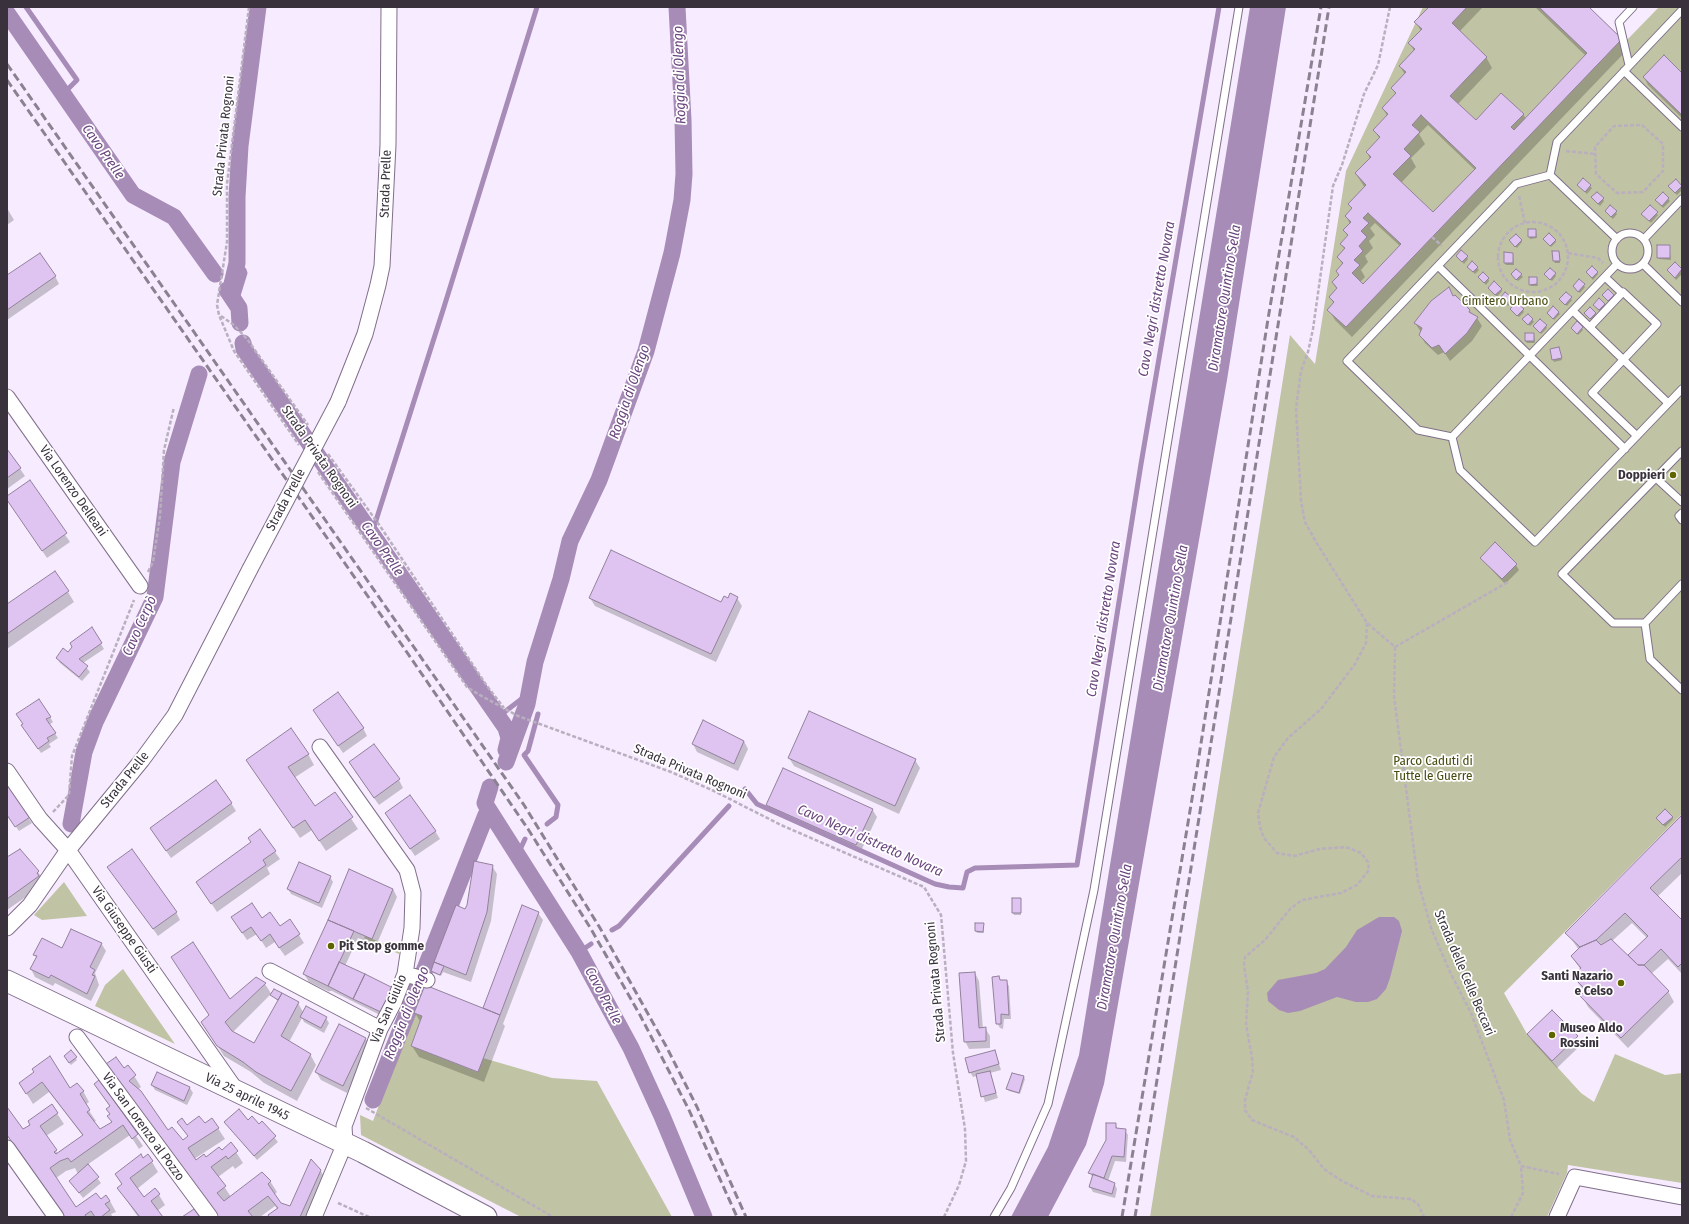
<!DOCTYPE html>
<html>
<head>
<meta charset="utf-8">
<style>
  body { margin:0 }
  #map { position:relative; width:1689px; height:1224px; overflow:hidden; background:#f7ecff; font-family:"Fira Sans Condensed",sans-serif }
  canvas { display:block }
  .frame { position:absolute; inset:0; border:8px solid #39323d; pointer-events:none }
</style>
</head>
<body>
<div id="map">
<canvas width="1689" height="1224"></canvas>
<div class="frame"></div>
</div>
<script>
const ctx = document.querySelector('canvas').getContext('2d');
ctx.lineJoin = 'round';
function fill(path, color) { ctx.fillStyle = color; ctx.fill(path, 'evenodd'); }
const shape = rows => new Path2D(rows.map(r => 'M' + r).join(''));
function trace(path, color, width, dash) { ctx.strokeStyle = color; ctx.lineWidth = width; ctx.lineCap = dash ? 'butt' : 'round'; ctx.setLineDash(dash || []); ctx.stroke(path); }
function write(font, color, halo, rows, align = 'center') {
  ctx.font = font + ' "Fira Sans Condensed",sans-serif'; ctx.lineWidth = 3.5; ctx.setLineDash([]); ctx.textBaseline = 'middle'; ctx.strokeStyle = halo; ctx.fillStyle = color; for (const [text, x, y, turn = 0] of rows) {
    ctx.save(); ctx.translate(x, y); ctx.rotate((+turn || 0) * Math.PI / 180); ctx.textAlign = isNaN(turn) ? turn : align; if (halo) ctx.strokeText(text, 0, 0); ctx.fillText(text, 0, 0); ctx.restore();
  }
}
fill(shape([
  [1423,7,1589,7,1625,42,1659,7,1682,7,1682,814,1504,993,1527,1034,1581,1093,1594,1102,1615,1054,1665,1075,1682,1073,1682,1183,1568,1165,1567,1173,1547,1217,1150,1217,1290,335,1315,364,1346,171],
  [64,882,87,916,42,920,34,915],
  [365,936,399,950,399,954,364,938],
  [123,969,175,1044,95,1006,105,985],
  [414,1013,422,1016,411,1046,477,1072,483,1058,552,1078,597,1081,672,1217,521,1217,361,1135,360,1115,373,1121]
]), '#c0c3a4');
fill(shape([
  [1250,7,1286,7,1227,380,1104,1084,1086,1145,1048,1217,1011,1217,1048,1147,1079,1055],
  [1379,917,1394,917,1399,921,1402,931,1390,978,1386,989,1377,999,1368,1002,1356,1002,1337,997,1300,1011,1288,1013,1279,1010,1268,1001,1267,993,1278,980,1316,973,1325,969,1346,947,1357,930]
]), '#a78cb7');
fill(shape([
  [1430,7,1483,7,1459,32,1486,57,1492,68,1458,104,1476,121,1523,114,1526,119,1586,56,1535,7,1588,7,1621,39,1627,50,1352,337,1335,320,1329,310,1334,304,1330,297,1337,290,1333,283,1339,276,1337,271,1343,265,1338,257,1345,250,1341,244,1348,237,1344,230,1350,224,1346,216,1353,209,1349,204,1365,188,1356,174,1370,159,1367,152,1380,139,1374,130,1388,117,1383,109,1396,95,1392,88,1405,75,1400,66,1414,51,1410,43,1421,31,1416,22],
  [1428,125,1475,170,1433,214,1401,183,1416,167,1411,158,1425,144,1419,134],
  [1375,223,1400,246,1363,285,1360,282,1365,277,1361,270,1368,262,1365,256,1373,248,1369,241,1375,235,1370,228],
  [1682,75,1682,118,1648,85,1644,77],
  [1583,180,1592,188,1587,194,1578,185],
  [1676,180,1682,186,1682,190,1677,195,1670,188],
  [1663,194,1670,201,1663,208,1656,200],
  [1592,198,1603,199,1604,201,1600,206],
  [1650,206,1658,215,1651,223,1644,216],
  [7,208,14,220,7,225],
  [1616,212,1617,214,1613,219,1607,213],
  [1536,230,1537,238,1530,239,1529,236],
  [1521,240,1522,242,1517,248,1512,243],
  [1555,240,1556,242,1551,247,1546,241],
  [1669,246,1671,260,1659,259,1658,257],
  [1559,252,1560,263,1555,263,1554,261],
  [1513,254,1514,265,1506,265,1505,263],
  [1457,256,1467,257,1468,259,1464,264],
  [1472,263,1479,270,1475,274,1470,269],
  [1675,263,1682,271,1682,274,1676,280,1668,270],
  [1597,272,1598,274,1593,280,1587,273],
  [1555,274,1556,276,1552,281,1547,276],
  [1521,275,1523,277,1518,281,1513,277],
  [55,276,59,284,7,320,7,277],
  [1479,277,1488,278,1489,281,1486,285],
  [1536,278,1538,286,1531,286,1530,284],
  [1579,280,1585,287,1580,293,1575,288],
  [1489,288,1501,289,1502,291,1497,297],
  [1505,293,1513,301,1508,306,1502,300],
  [1566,293,1572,300,1567,306,1562,301],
  [1613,295,1614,297,1610,302,1605,297],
  [1454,297,1477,318,1482,326,1472,341,1450,361,1444,352,1438,355,1425,343,1420,335,1421,332,1415,323],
  [1594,305,1604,305,1606,307,1600,312],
  [1590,309,1597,316,1592,321,1587,316],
  [1523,310,1524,312,1519,317,1513,311],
  [1558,312,1560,314,1554,320,1548,313],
  [1528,315,1534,322,1530,326,1525,321],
  [1534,326,1546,326,1547,328,1541,334],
  [1572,328,1582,328,1583,330,1578,335],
  [1534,334,1535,343,1527,343,1526,341],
  [1559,348,1562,360,1554,362,1553,359],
  [7,450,25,476,7,489],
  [29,482,70,542,47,558,7,499,7,497],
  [1481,558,1516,565,1519,570,1505,584],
  [68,592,74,602,7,649,7,606],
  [590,598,722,603,728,599,737,598,742,606,716,662,595,606],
  [92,629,104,649,83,663,90,672,82,681,60,663,57,658,68,654],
  [314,710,363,728,367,736,343,753],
  [50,717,53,722,49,725,58,738,49,744,51,747,41,753,25,730,24,724],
  [704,722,744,741,748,749,738,771,697,752,693,744],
  [308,754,314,765,294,778,314,807,334,793,358,829,326,851,312,830,300,838,247,760],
  [789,758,915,760,920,768,899,814,794,766],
  [354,770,399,780,403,788,379,805],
  [7,786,32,823,19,831,7,814],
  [231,803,236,811,171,858,151,829],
  [767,805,872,809,877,817,860,853,772,813],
  [1672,817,1673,819,1665,827,1659,820],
  [1682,817,1682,873,1657,897,1682,921,1682,974,1668,959,1651,974,1668,991,1674,1002,1628,1048,1588,1007,1582,996,1585,993,1574,977,1581,970,1572,957,1579,950,1567,933],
  [1632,923,1647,938,1628,956,1612,941],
  [391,821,435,831,440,839,415,856],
  [19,850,38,872,43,880,43,885,7,910,7,858],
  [275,852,280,859,267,868,270,874,217,912,197,882],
  [492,866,497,874,491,921,471,982,443,972,441,976,433,973,432,971],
  [109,867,176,912,180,920,158,936],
  [350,871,393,889,397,897,376,946,358,938,345,966,386,1018,332,991,329,991,330,992,309,982,304,974],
  [330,877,333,882,322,908,291,894,288,889],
  [1020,899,1021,915,1014,915,1013,913],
  [538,913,543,920,503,1024,505,1026,484,1082,419,1057,412,1046,421,1023,415,1013,486,1011,484,1008],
  [262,919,280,928,290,921,304,943,285,956,275,942,266,948,257,934,247,940,237,925],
  [983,924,984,933,977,933,976,931],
  [101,943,106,951,95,973,99,985,91,1001,55,983,53,986,35,977,31,969,36,958,35,954],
  [975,973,979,981,983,1029,985,1028,990,1036,990,1048,969,1049,965,1041],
  [999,977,1001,981,1006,981,1009,986,1011,1019,1004,1019,1003,1029,1000,1028,997,1023],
  [256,978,265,984,272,995,274,990,298,1003,303,1012,326,1018,329,1023,324,1033,304,1022,302,1018,289,1042,310,1054,316,1065,297,1101,264,1083,251,1072,224,1056,202,1022],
  [271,994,278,1001,254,1045,232,1033],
  [339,1026,366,1039,370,1047,347,1093,321,1080,316,1072],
  [1528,1034,1577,1037,1581,1045,1557,1068,1533,1042],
  [995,1051,1001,1070,990,1073,998,1098,985,1102,977,1076,973,1077,970,1072],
  [71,1052,77,1060,71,1065,66,1059],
  [128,1066,141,1087,137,1090,168,1131,182,1141,188,1137,179,1122,187,1126,205,1125,212,1119,225,1139,194,1159,196,1162,206,1158,221,1151,231,1144,243,1163,235,1169,233,1166,218,1177,231,1197,270,1181,277,1192,274,1195,280,1204,290,1207,320,1170,327,1181,311,1217,270,1217,278,1210,275,1206,260,1217,214,1217,111,1077],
  [35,1073,70,1089,83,1091,89,1102,85,1105,96,1121,94,1122,100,1130,112,1122,110,1107,95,1084,99,1082,143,1146,139,1149,130,1135,87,1165,101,1183,83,1198,70,1181,78,1174,75,1168,66,1171,56,1178,76,1208,101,1200,110,1201,116,1212,111,1214,113,1217,65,1217,7,1133,7,1109,22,1131,52,1106,64,1124,46,1136,58,1154,83,1136,49,1092,33,1104,20,1083],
  [158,1073,190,1088,193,1093,187,1105,155,1090,152,1085],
  [1024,1077,1025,1079,1020,1094,1009,1091,1007,1089],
  [248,1121,259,1125,262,1122,278,1142,257,1160,225,1122],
  [1115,1124,1118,1129,1125,1130,1128,1135,1126,1162,1115,1161,1108,1181,1114,1183,1117,1189,1115,1198,1093,1192,1090,1187,1093,1178,1090,1173],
  [148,1155,158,1172,137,1189,144,1199,159,1195,165,1205,157,1211,161,1217,138,1217,118,1188,122,1185,116,1174]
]), '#0003');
trace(shape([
  [26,7,77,80,63,94],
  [236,302,245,273,244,270,237,263],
  [372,533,444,307,537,7],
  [538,714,528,751,524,755,558,805,556,817,547,824],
  [498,717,528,694],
  [742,792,745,789,757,804,935,884,949,887,963,888,967,872,975,868,1077,865,1141,464,1219,7],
  [518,854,525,839],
  [612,930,619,926,729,806],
  [579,952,591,944]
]), '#a78cb7', 5);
trace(shape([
  [7,13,133,195,174,217,215,274],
  [232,284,237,263,237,197,240,146,258,7],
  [227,290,239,308,240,323],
  [243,343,244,349,506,728,509,738,506,750],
  [506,762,527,704,535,662,561,579,570,541,599,480,646,351,672,253,682,200,684,174,683,120,677,7],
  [490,787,485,803,487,807,579,952,631,1048,662,1116,704,1217],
  [71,824,84,752,95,722,155,597,172,462,199,374],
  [373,1100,486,815]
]), '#a78cb7', 17);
const building = shape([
  [1429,7,1467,7,1452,23,1487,57,1450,96,1476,120,1501,93,1524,114,1511,127,1514,130,1587,53,1539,7,1589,7,1622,39,1346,327,1327,310,1334,302,1329,297,1337,288,1332,282,1339,275,1336,271,1343,263,1337,257,1345,248,1340,244,1348,235,1343,230,1351,222,1345,216,1352,208,1348,204,1366,185,1355,173,1371,157,1366,152,1380,137,1373,130,1388,114,1382,108,1396,93,1391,88,1406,72,1399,66,1415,49,1408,43,1422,29,1414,22,1429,7],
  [1421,115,1476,168,1433,212,1393,174,1411,156,1404,149,1420,132,1412,125,1421,115],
  [1368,213,1401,244,1363,284,1352,273,1360,265,1354,260,1363,251,1359,246,1367,237,1361,231,1369,223,1363,218,1368,213],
  [1664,55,1682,73,1682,115,1643,77,1664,55],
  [1583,178,1591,185,1585,192,1577,185,1583,178],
  [1676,179,1682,186,1675,193,1668,186,1676,179],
  [1597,192,1604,198,1598,204,1591,197,1597,192],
  [1663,192,1669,198,1662,206,1655,200,1663,192],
  [1610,205,1617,211,1611,217,1605,211,1610,205],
  [1650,205,1658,212,1649,221,1641,214,1650,205],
  [1528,229,1536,229,1536,237,1528,237,1528,229],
  [1549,233,1556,240,1550,246,1543,239,1549,233],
  [1516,234,1522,240,1515,247,1509,240,1516,234],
  [1657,245,1670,245,1670,258,1657,258,1657,245],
  [1461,250,1468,256,1462,262,1456,256,1461,250],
  [1552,251,1559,251,1560,261,1553,261,1552,251],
  [1504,252,1513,253,1513,263,1504,263,1504,252],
  [40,253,56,276,7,310,7,275,40,253],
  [1472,261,1478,267,1473,272,1467,267,1472,261],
  [1675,262,1682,269,1675,278,1667,270,1675,262],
  [1592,266,1598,272,1592,278,1586,272,1592,266],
  [1550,268,1556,273,1550,280,1544,274,1550,268],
  [1516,269,1522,274,1516,280,1511,274,1516,269],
  [1483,272,1489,278,1484,283,1478,277,1483,272],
  [1529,277,1537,277,1537,284,1529,285,1529,277],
  [1579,279,1585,284,1578,292,1573,286,1579,279],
  [1494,281,1502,289,1495,295,1488,288,1494,281],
  [1449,287,1453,296,1455,295,1470,310,1469,312,1478,317,1467,333,1445,354,1439,345,1432,348,1419,335,1422,328,1414,323,1431,301,1449,287],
  [1608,289,1614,295,1608,301,1602,295,1608,289],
  [1505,292,1512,298,1506,304,1500,298,1505,292],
  [1566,292,1572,297,1565,305,1559,299,1566,292],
  [1599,298,1605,304,1599,310,1593,305,1599,298],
  [1516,302,1524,309,1517,316,1510,309,1516,302],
  [1553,306,1559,312,1553,319,1547,313,1553,306],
  [1590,307,1596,313,1590,319,1584,313,1590,307],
  [1528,314,1533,319,1528,325,1522,319,1528,314],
  [1540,319,1547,325,1540,333,1533,326,1540,319],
  [1577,321,1583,327,1577,334,1571,328,1577,321],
  [1525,333,1534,333,1534,341,1525,341,1525,333],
  [1559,347,1562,358,1552,360,1550,349,1559,347],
  [7,449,21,468,7,478,7,449],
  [30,480,67,533,42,551,7,500,7,496,30,480],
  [1495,542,1517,564,1502,579,1480,558,1495,542],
  [611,550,721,602,724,596,728,598,730,593,738,597,711,654,589,598,611,550],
  [55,571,69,591,7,634,7,604,55,571],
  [92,627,102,643,79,659,88,666,79,677,56,658,63,648,68,652,72,647,70,643,92,627],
  [338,692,364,728,338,746,313,710,338,692],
  [39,699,51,717,46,719,56,733,47,738,49,741,38,749,21,725,23,724,16,714,39,699],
  [809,711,916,759,895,806,788,758,809,711],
  [703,720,744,741,734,764,692,744,703,720],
  [291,728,309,754,288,767,315,806,335,792,353,817,319,841,305,820,293,828,246,760,291,728],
  [374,744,400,779,374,798,349,762,374,744],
  [783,768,873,809,856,845,766,805,783,768],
  [216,780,232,803,166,851,150,828,216,780],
  [7,784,30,817,15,827,7,815,7,784],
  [410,795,436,831,410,849,385,813,410,795],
  [1665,809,1673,817,1663,825,1656,818,1665,809],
  [1682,815,1682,857,1650,888,1682,920,1682,963,1678,967,1661,949,1644,965,1638,965,1628,955,1648,936,1625,913,1596,940,1580,947,1565,933,1682,815],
  [260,829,276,851,263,860,266,865,211,904,196,882,251,842,248,838,260,829],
  [20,849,39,871,37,873,39,876,7,899,7,857,20,849],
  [132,849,177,912,153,929,107,867,132,849],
  [474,861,493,865,487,912,466,975,434,962,456,905,465,909,467,905,474,861],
  [299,862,331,876,319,903,287,889,299,862],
  [349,869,393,889,372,939,328,920,349,869],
  [1012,898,1021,898,1021,913,1012,913,1012,898],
  [252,903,262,918,270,912,280,926,290,919,300,934,279,948,270,934,261,941,251,927,242,933,231,917,252,903],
  [522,905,539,912,500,1015,483,1008,522,905],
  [328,920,354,931,328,986,303,974,328,920],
  [975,923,984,923,983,932,975,931,975,923],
  [71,929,102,943,90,967,95,970,92,975,95,976,87,994,51,975,49,978,30,969,37,956,33,955,42,938,62,948,71,929],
  [1611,939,1638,965,1644,965,1669,991,1621,1038,1580,996,1586,990,1572,976,1581,968,1571,956,1580,947,1596,940,1601,945,1611,939],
  [193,942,230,999,256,977,266,983,225,1022,232,1031,254,1043,282,993,299,1002,281,1036,311,1054,291,1091,256,1072,243,1062,217,1046,201,1022,209,1015,171,957,193,942],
  [339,962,365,974,353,999,328,986,339,962],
  [434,962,444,966,440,975,431,971,434,962],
  [975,972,979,1028,986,1027,986,1041,964,1042,959,973,975,972],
  [365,974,395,989,383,1013,353,999,365,974],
  [999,976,1000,980,1007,980,1009,1015,1001,1014,1001,1024,996,1024,992,977,999,976],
  [425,985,500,1015,478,1072,411,1046,422,1016,414,1013,425,985],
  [274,989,282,993,278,1000,270,995,274,989],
  [306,1006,327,1017,321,1028,300,1017,306,1006],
  [1552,1010,1578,1036,1552,1061,1527,1034,1552,1010],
  [339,1024,366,1038,343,1086,315,1072,339,1024],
  [71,1050,77,1057,69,1063,64,1056,71,1050],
  [995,1050,999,1064,969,1073,965,1058,995,1050],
  [50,1056,70,1088,77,1083,84,1091,80,1094,90,1110,87,1112,100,1129,112,1122,107,1116,110,1114,106,1109,110,1106,94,1084,99,1080,138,1134,132,1139,123,1125,71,1162,68,1158,60,1161,50,1168,76,1207,96,1193,101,1199,106,1195,110,1201,105,1204,110,1210,101,1217,95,1217,91,1211,85,1215,86,1217,65,1217,7,1135,7,1107,23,1129,30,1125,28,1121,52,1104,58,1113,40,1126,57,1150,54,1152,56,1154,83,1135,42,1082,26,1094,19,1083,34,1072,32,1069,50,1056],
  [116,1057,124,1068,128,1065,136,1075,129,1081,141,1091,168,1130,172,1127,183,1140,188,1136,177,1122,182,1118,187,1125,199,1116,205,1123,212,1118,219,1128,188,1148,196,1160,204,1154,206,1157,219,1147,222,1150,231,1142,238,1151,228,1159,226,1156,211,1167,226,1186,217,1193,224,1201,262,1172,271,1181,268,1184,281,1203,290,1206,311,1159,321,1170,300,1217,269,1217,268,1215,278,1208,268,1196,248,1211,253,1217,215,1217,103,1066,116,1057],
  [990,1071,996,1093,981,1097,976,1074,990,1071],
  [157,1072,190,1087,184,1101,151,1085,157,1072],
  [1012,1073,1024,1076,1019,1093,1006,1089,1012,1073],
  [239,1109,248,1120,252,1116,259,1124,262,1121,276,1136,254,1156,224,1122,239,1109],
  [1106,1123,1116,1123,1116,1128,1126,1129,1124,1157,1112,1156,1104,1178,1088,1173,1106,1140,1106,1123],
  [141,1154,143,1158,148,1154,153,1161,130,1178,144,1197,155,1188,160,1194,151,1201,163,1217,140,1217,117,1188,122,1184,115,1174,141,1154],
  [88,1164,99,1177,79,1193,69,1181,88,1164],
  [1093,1174,1115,1183,1112,1194,1089,1187,1093,1174],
  [194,1209,200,1217,182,1217,194,1209]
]);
fill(building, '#dfc3f1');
trace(building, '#92819c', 1);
const lane = shape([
  [1629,65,1619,22,1633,7],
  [1624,71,1682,127],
  [1550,175,1516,184,1347,361,1418,430,1452,437,1460,470,1535,542,1682,389],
  [1550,175,1557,142,1682,10],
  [1550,175,1617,239],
  '1612 251a18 18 0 1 1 36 0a18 18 0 1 1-36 0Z',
  [1644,239,1682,199],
  [1643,264,1682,302],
  [1438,266,1625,449],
  [1605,277,1622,293],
  [1573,311,1668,403],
  [1590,327,1623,292,1657,324,1592,393,1637,436],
  [1452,437,1617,264],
  [1682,451,1562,574,1613,623,1645,623,1650,659,1682,690],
  [1656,478,1682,502],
  [1682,513,1679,516,1682,520],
  [1645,623,1682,584],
  [994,1217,1011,1188,1048,1104,1094,890,1239,7]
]);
const street = shape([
  [7,397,140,586],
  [338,402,365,334,378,285,382,266,388,145,389,7],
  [7,771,40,819,68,850,236,1090],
  [7,928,30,905,68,850,142,760,175,715,250,569],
  [270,971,380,1029],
  [405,974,427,980],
  [77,1037,210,1217],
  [7,1148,56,1217],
  [314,1217,345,1143,344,1126,353,1102,380,1029,394,1002,405,974,412,928,413,893,407,870,320,747],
  [1557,1217,1575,1177,1682,1197]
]);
const secondary = shape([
  [7,981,363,1152,486,1217]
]);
trace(lane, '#806f8a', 9);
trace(street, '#806f8a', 17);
trace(secondary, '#806f8a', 23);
trace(shape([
  [249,7,227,184,227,242,217,305,219,315,234,351,299,445],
  [1390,7,1378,65,1364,94,1342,165,1333,186,1313,329,1308,352,1301,371,1296,408,1301,501,1305,522,1316,542,1367,623,1395,647,1394,696,1418,881,1431,928,1450,972,1471,1013,1504,1100,1510,1140,1521,1166,1559,1174],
  [1642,125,1663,144,1663,171,1643,192,1617,193,1596,174,1595,147,1614,126,1642,125],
  [1566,151,1595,154],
  [1519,196,1525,223],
  '1498 257a35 35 0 1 1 70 0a35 35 0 1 1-70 0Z',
  [1432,237,1442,246],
  [1568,253,1598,258,1603,263],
  [221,316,234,325,247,339,308,425],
  [328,454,380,526,487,686,504,708],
  [318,472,467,687,478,694,518,716,671,772,714,791,781,825,924,887,941,915,953,1053,965,1129,966,1161,959,1185,944,1217],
  [148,572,153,562,160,516,164,450,174,407],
  [1367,623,1366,643,1355,664,1321,709,1288,738,1274,757,1258,813,1260,827,1264,838,1277,853,1294,856,1320,849,1346,847,1361,853,1368,862,1369,870,1357,885,1341,893,1302,900,1290,909,1265,940,1245,957,1244,965,1248,992,1246,1024,1252,1058,1253,1071,1245,1100,1245,1110,1252,1120,1294,1137,1309,1150,1324,1169,1342,1181,1372,1196,1411,1199,1418,1204,1424,1217],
  [1395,647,1508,582],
  [53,812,69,795,72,756,134,600],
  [366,1108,553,1217],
  [338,1203,369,1217],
  [1511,1217,1523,1193,1521,1166]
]), '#b9afbf', 2.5, [4, 2]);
trace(lane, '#fff', 7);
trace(street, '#fff', 15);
trace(secondary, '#fff', 21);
trace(shape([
  [7,64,524,805,600,928,666,1046,697,1107,746,1217],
  [7,80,404,648,528,829,591,929,640,1015,689,1110,737,1217],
  [1122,1217,1196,775,1268,319,1321,7],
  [1135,1217,1329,7]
]), '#8b8291', 3, [8, 4]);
const streetBridge = shape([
  [250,569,338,402]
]);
trace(streetBridge, '#806f8a', 17, []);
trace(streetBridge, '#fff', 15);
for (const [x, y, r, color] of [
  [1673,475,4,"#5f6300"],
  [331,946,4,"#5f6300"],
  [1621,983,4,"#5f6300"],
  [1552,1035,4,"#5f6300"]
]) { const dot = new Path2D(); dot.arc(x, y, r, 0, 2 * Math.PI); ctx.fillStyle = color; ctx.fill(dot); trace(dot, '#fff', 1.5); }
write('13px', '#39323d', '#fff', [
  ["Strada Privata Rognoni",224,136,-84],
  ["Strada Prelle",386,184,-88],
  ["Strada Privata Rognoni",319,457,55],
  ["Via Lorenzo Delleani",73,491,55],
  ["Strada Prelle",286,500,-62],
  ["Strada Privata Rognoni",690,772,23],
  ["Strada Prelle",125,780,-51],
  ["Via Giuseppe Giusti",124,930,55],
  ["Strada delle Celle Beccari",1464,973,67],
  ["Strada Privata Rognoni",936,982,-95],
  ["Via San Giulio",389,1009,-67],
  ["Via 25 aprile 1945",247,1097,26],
  ["Via San Lorenzo al Pozzo",143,1127,54]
]);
write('13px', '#494c11', '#fff', [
  ["Cimitero Urbano",1505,301],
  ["Parco Caduti di",1433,761],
  ["Tutte le Guerre",1433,776]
]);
write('bold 13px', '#39323d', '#fff', [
  ["Doppieri",1665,475],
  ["Pit Stop gomme",339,946,"left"],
  ["Santi Nazario",1613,976],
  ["e Celso",1613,991],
  ["Museo Aldo",1560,1028,"left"],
  ["Rossini",1560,1043,"left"]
], 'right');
write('italic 14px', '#69447d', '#fff', [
  ["Roggia di Olengo",680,75,-92],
  ["Cavo Prelle",103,152,55],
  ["Diramatore Quintino Sella",1225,298,-81],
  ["Cavo Negri distretto Novara",1157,299,-80],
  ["Roggia di Olengo",630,392,-71],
  ["Cavo Prelle",382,549,55],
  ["Diramatore Quintino Sella",1171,618,-80],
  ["Cavo Negri distretto Novara",1104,619,-81],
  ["Cavo Cerpò",140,626,-66],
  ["Cavo Negri distretto Novara",870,841,24],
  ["Diramatore Quintino Sella",1115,937,-80],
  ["Cavo Prelle",603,996,62],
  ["Roggia di Olengo",407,1013,-68]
]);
</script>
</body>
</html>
